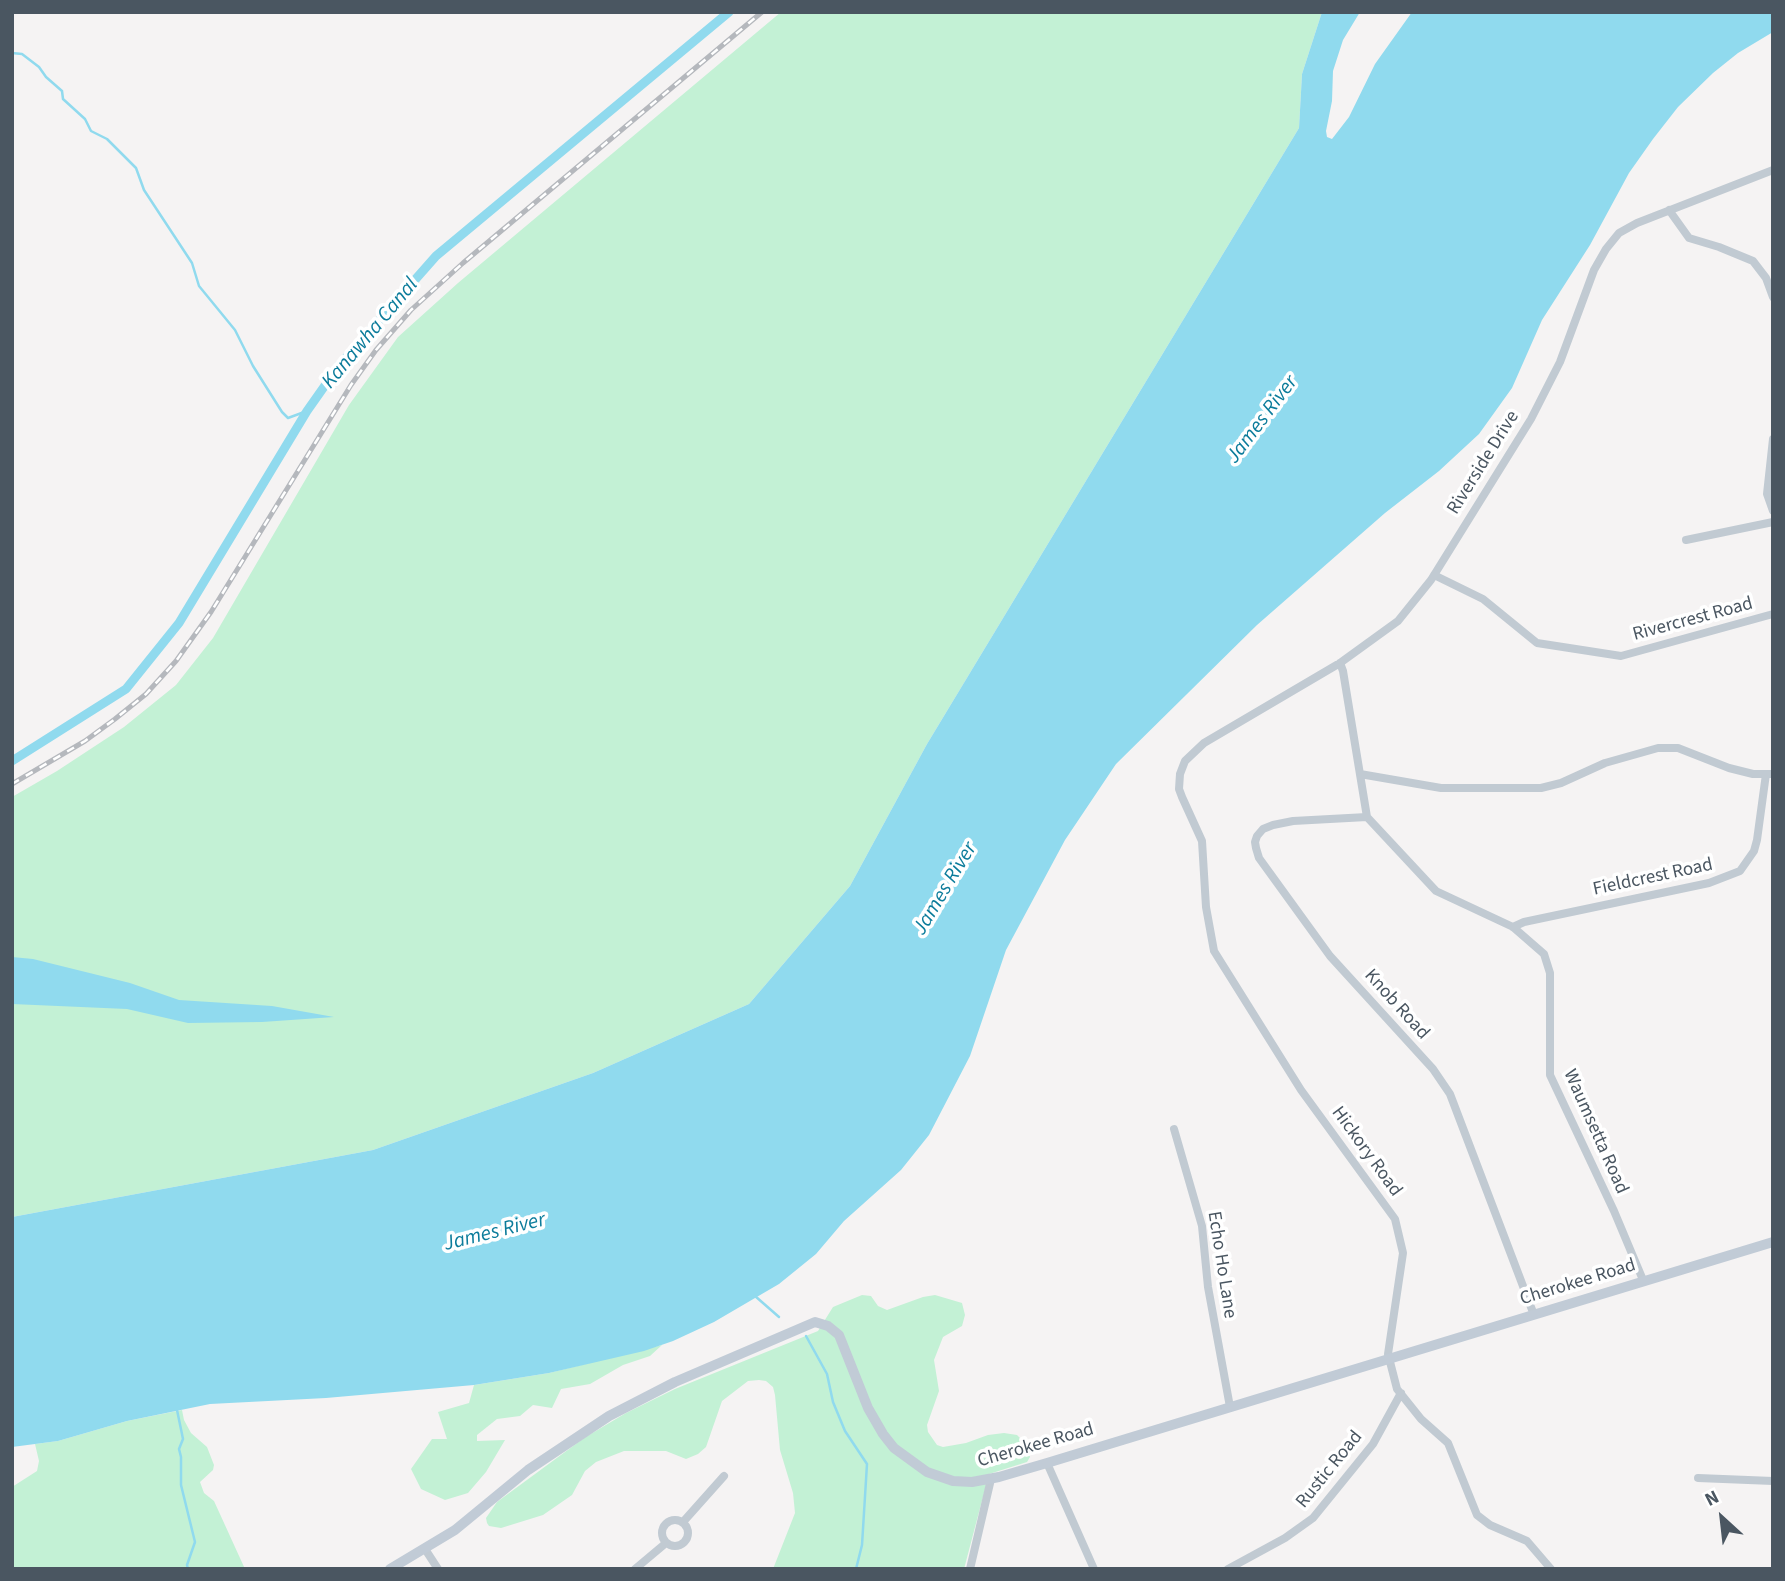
<!DOCTYPE html>
<html>
<head>
<meta charset="utf-8">
<style>
  body { margin:0 }
  #map { position:relative; width:1785px; height:1581px; overflow:hidden; background:#f5f3f3; font-family:"Source Sans 3",sans-serif }
  canvas { display:block }
  .frame { position:absolute; inset:0; border:14px solid #4a5661; pointer-events:none }
  .north { position:absolute; left:1687px; top:1483px; width:70px; height:70px; -webkit-text-stroke:5px #fff; paint-order:stroke; rotate:333deg; font-size:19px; font-weight:700; line-height:28px; text-align:center; color:#4a5661 }
  .north::after { content:''; display:block; margin:auto; width:24px; height:32px; background:#4a5661; clip-path:polygon(50% 0,100% 100%,50% 72%,0 100%) }
</style>
</head>
<body>
<div id="map">
<canvas width="1785" height="1581"></canvas>
<div class="frame"></div>
<div class="north">N</div>
</div>
<script>
const ctx = document.querySelector('canvas').getContext('2d');
ctx.lineJoin = 'round';
function fill(path, color) { ctx.fillStyle = color; ctx.fill(path, 'evenodd'); }
const shape = rows => new Path2D(rows.map(r => 'M' + r).join(''));
function trace(path, color, width, dash) { ctx.strokeStyle = color; ctx.lineWidth = width; ctx.lineCap = dash ? 'butt' : 'round'; ctx.setLineDash(dash || []); ctx.stroke(path); }
function write(font, color, halo, rows, align = 'center') {
  ctx.font = font + ' "Source Sans 3",sans-serif'; ctx.lineWidth = 7; ctx.setLineDash([]); ctx.textBaseline = 'middle'; ctx.strokeStyle = halo; ctx.fillStyle = color; for (const [text, x, y, turn = 0] of rows) {
    ctx.save(); ctx.translate(x, y); ctx.rotate((+turn || 0) * Math.PI / 180); ctx.textAlign = isNaN(turn) ? turn : align; if (halo) ctx.strokeText(text, 0, 0); ctx.fillText(text, 0, 0); ctx.restore();
  }
}
fill(shape([
  [781,12,1322,12,1302,74,1299,128,927,744,850,886,749,1004,593,1073,373,1150,12,1217,12,797,57,771,124,727,176,685,213,638,349,405,398,337,458,283],
  [862,1295,871,1296,878,1306,887,1310,923,1297,935,1295,962,1303,965,1315,962,1326,943,1337,934,1360,939,1391,927,1425,928,1432,937,1445,943,1447,966,1443,988,1435,1004,1433,1017,1435,1024,1442,1029,1451,1030,1457,1027,1462,989,1474,964,1569,773,1569,795,1513,793,1493,780,1450,775,1395,773,1387,766,1381,759,1380,748,1381,722,1401,706,1447,698,1454,686,1459,666,1451,624,1451,596,1462,585,1471,572,1495,543,1515,501,1528,489,1526,487,1523,486,1518,497,1502,584,1438,626,1413,675,1389,818,1331,833,1307],
  [662,1345,650,1356,623,1365,590,1384,561,1389,552,1408,533,1405,520,1416,497,1419,477,1435,477,1441,505,1440,486,1472,468,1493,445,1500,421,1489,411,1469,432,1439,447,1439,438,1412,469,1403,474,1385,549,1373],
  [182,1410,184,1420,191,1433,207,1447,214,1465,213,1470,200,1482,204,1493,214,1501,245,1569,12,1569,12,1487,37,1471,39,1461,35,1444,58,1441,127,1421]
]), '#c3f1d5');
fill(shape([
  [1322,12,1360,12,1343,40,1333,71,1332,101,1326,131,1327,137,1332,139,1349,117,1375,64,1412,12,1773,12,1773,32,1738,53,1713,73,1678,107,1653,139,1629,173,1590,245,1542,320,1512,388,1479,434,1439,471,1385,513,1257,625,1116,764,1065,840,1006,950,970,1056,929,1135,901,1170,844,1221,816,1254,779,1284,714,1322,673,1341,644,1351,549,1373,474,1385,326,1398,210,1404,127,1421,58,1441,12,1447,12,1217,373,1150,593,1073,749,1004,850,886,927,744,1299,128,1302,74],
  [12,957,33,959,130,983,179,1000,272,1006,334,1017,262,1022,188,1023,127,1009,12,1004]
]), '#90daee');
trace(shape([
  [12,53,22,54,39,67,46,77,62,91,63,99,85,119,91,131,107,139,136,168,144,190,192,263,199,286,235,330,253,366,282,412,288,418,307,411],
  [755,1296,779,1317],
  [806,1336,827,1374,833,1402,845,1431,867,1464,862,1545,856,1569],
  [177,1410,183,1439,179,1449,181,1457,181,1485,195,1542,187,1565,188,1569]
]), '#90daee', 2.5);
trace(shape([
  [12,761,126,689,179,623,307,411,338,367,436,256,729,12]
]), '#90daee', 9);
trace(shape([
  [1669,210,1689,238,1719,247,1753,261,1766,278,1773,297],
  [1773,439,1767,494,1773,511],
  [1686,540,1773,522],
  [1434,575,1483,599,1537,643,1621,656,1773,614],
  [1340,663,1343,671,1367,817,1436,891,1513,927,1544,954,1550,973,1550,1075,1614,1211,1643,1280],
  [1360,774,1441,788,1541,788,1561,783,1605,763,1658,748,1678,748,1729,768,1753,774,1773,774],
  [1367,817,1293,821,1273,825,1263,829,1257,836,1255,842,1256,848,1259,858,1330,956,1433,1069,1450,1094,1534,1315],
  [1513,927,1524,922,1709,883,1740,871,1754,851,1757,840,1766,774],
  [1174,1129,1202,1226,1208,1287,1230,1407],
  [1047,1463,1094,1569],
  [1698,1478,1773,1481],
  '662 1533a13 13 0 1 1 26 0a13 13 0 1 1-26 0Z',
  [683,1522,724,1476],
  [425,1549,438,1569],
  [635,1569,666,1543],
  [970,1569,991,1479],
  [1228,1569,1285,1538,1313,1518,1373,1444,1401,1393],
  [1551,1569,1527,1541,1490,1525,1477,1515,1448,1443,1421,1419,1397,1389,1388,1354,1403,1253,1395,1219,1301,1090,1214,951,1206,907,1202,841,1182,797,1179,789,1180,774,1185,761,1204,743,1340,663,1398,621,1431,580,1531,419,1560,362,1594,270,1606,249,1619,233,1637,223,1773,170]
]), '#c1cad2', 8);
trace(shape([
  [390,1569,455,1530,528,1470,609,1416,675,1382,815,1322,828,1326,839,1335,868,1408,883,1434,894,1448,927,1472,953,1481,972,1482,999,1477,1047,1463,1773,1242]
]), '#c1cbd6', 10);
const rail = shape([
  [12,784,85,741,115,719,146,694,176,661,211,612,351,385,376,350,411,310,463,263,762,12]
]);
trace(rail, '#b5b8bd', 5);
trace(rail, '#fff', 2.5, [8]);
write('19px', '#4a5661', '#fff', [
  ["Riverside Drive",1484,463,-58],
  ["Rivercrest Road",1693,620,-15],
  ["Fieldcrest Road",1653,878,-12],
  ["Knob Road",1396,1005,48],
  ["Waumsetta Road",1595,1132,66],
  ["Hickory Road",1366,1152,54],
  ["Echo Ho Lane",1221,1265,81],
  ["Cherokee Road",1578,1283,-17],
  ["Cherokee Road",1036,1446,-16],
  ["Rustic Road",1330,1470,-51]
]);
write('italic 21px', '#0c7c9b', '#fff', [
  ["Kanawha Canal",371,334,-50],
  ["James River",1263,420,-53],
  ["James River",946,889,-59],
  ["James River",495,1233,-14]
]);
</script>
</body>
</html>
